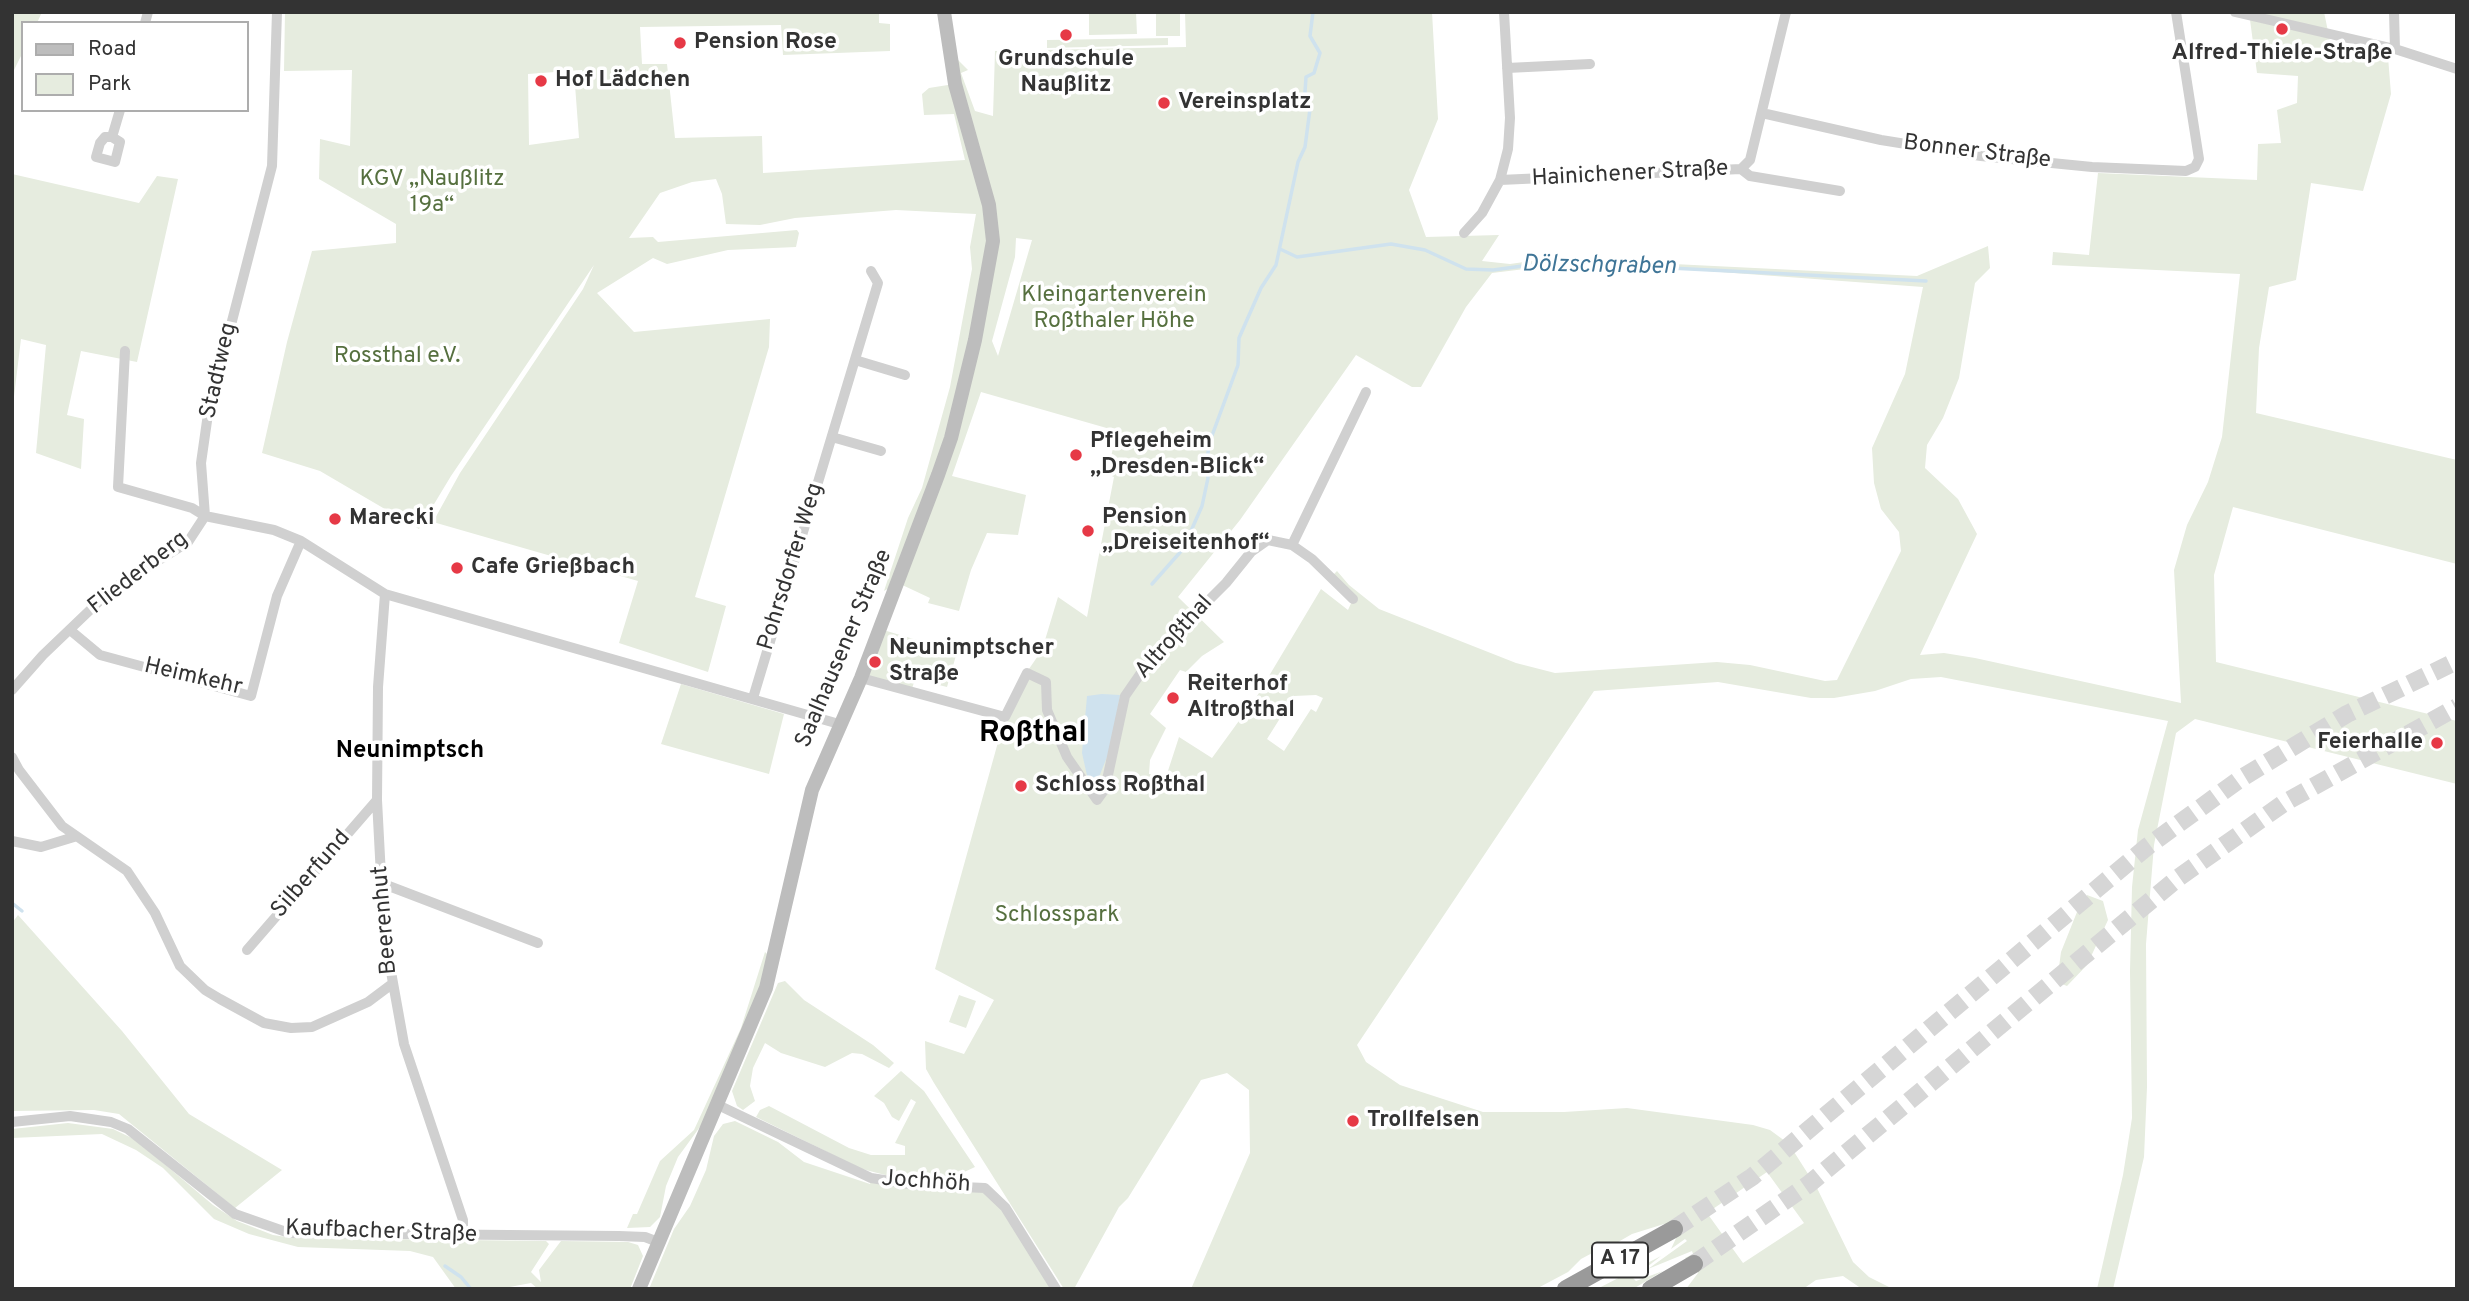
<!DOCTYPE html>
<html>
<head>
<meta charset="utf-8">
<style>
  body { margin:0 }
  #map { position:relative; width:2469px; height:1301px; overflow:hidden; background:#fff; font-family:Overpass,sans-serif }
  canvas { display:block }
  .frame { position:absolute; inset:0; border:14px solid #333; pointer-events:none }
  .legend { position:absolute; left:21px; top:21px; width:228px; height:91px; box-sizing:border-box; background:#fff; border:2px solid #adadad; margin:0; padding:9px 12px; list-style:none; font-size:21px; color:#333 }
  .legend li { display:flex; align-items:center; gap:14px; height:35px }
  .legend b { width:35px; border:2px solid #adadad }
</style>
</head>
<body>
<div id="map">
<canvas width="2469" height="1301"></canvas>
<div class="frame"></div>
<ul class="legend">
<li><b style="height:9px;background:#bdbdbd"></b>Road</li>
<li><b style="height:19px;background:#e6ecdf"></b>Park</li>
</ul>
</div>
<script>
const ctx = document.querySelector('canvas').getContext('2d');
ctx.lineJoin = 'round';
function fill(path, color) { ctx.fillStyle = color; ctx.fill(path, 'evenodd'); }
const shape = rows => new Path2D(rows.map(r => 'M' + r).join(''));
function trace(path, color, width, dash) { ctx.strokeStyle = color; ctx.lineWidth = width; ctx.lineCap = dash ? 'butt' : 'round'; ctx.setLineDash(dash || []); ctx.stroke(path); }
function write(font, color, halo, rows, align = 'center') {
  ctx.font = font + ' Overpass,sans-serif'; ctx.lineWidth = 7; ctx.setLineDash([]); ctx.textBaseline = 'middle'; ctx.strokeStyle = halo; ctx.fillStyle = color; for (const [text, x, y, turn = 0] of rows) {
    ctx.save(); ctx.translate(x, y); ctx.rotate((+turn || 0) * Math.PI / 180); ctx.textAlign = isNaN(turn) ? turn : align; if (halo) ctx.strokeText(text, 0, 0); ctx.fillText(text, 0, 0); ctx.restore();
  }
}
fill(shape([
  [12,12,42,12,37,23,23,23,23,52,12,74],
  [285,12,879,12,879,23,890,24,890,51,783,55,781,25,640,27,642,64,667,64,675,138,762,136,763,173,965,160,954,114,924,115,922,94,929,88,954,84,947,49,968,70,961,73,975,111,993,116,995,51,1186,47,1185,12,1432,12,1438,119,1409,190,1426,237,1499,235,1482,261,1510,264,1552,258,1917,276,1988,246,1990,268,1975,283,1959,378,1943,418,1927,445,1925,468,1958,499,1977,534,1920,655,1944,653,1975,658,2181,703,2174,570,2187,525,2208,482,2222,437,2240,274,2052,265,2053,252,2089,255,2098,173,2257,180,2258,144,2281,143,2277,110,2297,103,2298,76,2257,73,2249,12,2324,12,2330,41,2388,57,2391,94,2363,191,2311,183,2296,280,2269,287,2259,348,2256,413,2457,460,2457,564,2233,507,2214,575,2216,662,2457,721,2457,784,2195,719,2176,733,2154,845,2146,944,2147,1087,2144,1157,2113,1289,2097,1289,2123,1175,2132,1118,2130,971,2132,887,2138,830,2168,721,1941,677,1911,679,1875,691,1834,698,1811,698,1718,682,1594,691,1357,1045,1366,1062,1400,1085,1483,1112,1564,1112,1627,1108,1753,1125,1770,1130,1789,1144,1817,1188,1853,1262,1869,1277,1893,1289,1862,1289,1843,1276,1816,1280,1803,1289,1686,1289,1698,1273,1698,1270,1685,1258,1693,1254,1692,1251,1648,1269,1687,1241,1685,1239,1671,1249,1678,1234,1669,1224,1664,1224,1632,1234,1613,1245,1611,1243,1581,1259,1568,1272,1536,1289,1191,1289,1250,1153,1249,1090,1227,1073,1201,1080,1128,1198,1119,1207,1074,1289,1064,1289,934,1083,926,1069,925,1041,964,1054,994,1000,935,969,1005,717,1020,682,1042,650,1058,597,1087,617,1114,477,1107,474,1117,431,981,392,952,476,1026,495,1018,535,987,533,971,570,959,611,928,603,930,598,898,583,884,591,908,518,922,488,950,387,972,269,970,247,976,214,896,210,795,218,760,225,726,224,722,194,716,179,692,182,660,193,629,238,653,237,658,242,797,230,799,233,796,247,728,250,667,264,653,258,597,293,634,332,770,319,769,347,695,597,726,606,708,672,619,643,638,581,433,522,460,473,583,289,594,265,451,476,419,529,320,471,262,453,287,342,312,251,396,243,396,224,319,179,320,139,350,146,352,70,284,71],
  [582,70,584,84,575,85,579,138,529,145,528,74],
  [1016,238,1032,240,998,356,992,341,1015,257],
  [1558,265,1639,266,1923,287,1905,374,1872,448,1874,483,1881,509,1899,532,1901,551,1837,680,1825,681,1750,665,1717,662,1555,673,1516,663,1379,609,1349,585,1337,571,1331,577,1353,599,1348,610,1321,589,1257,696,1212,758,1179,737,1166,777,1149,774,1150,760,1166,728,1150,714,1180,670,1186,672,1202,656,1224,642,1178,597,1240,520,1356,355,1412,387,1421,387,1466,307,1492,273],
  [1316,695,1323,698,1316,712,1311,709,1284,751,1267,739,1294,696],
  [1767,1172,1804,1223,1743,1263,1707,1213],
  [1099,12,1136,12,1137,34,1089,35,1089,14],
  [1156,12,1180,12,1180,36,1156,36],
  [1168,38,1168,45,1047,48,1047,40],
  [12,174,139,203,157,176,178,179,137,362,81,351,67,415,84,419,81,469,36,453,46,345,21,339,12,413],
  [880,629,957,652,947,687,915,679,911,692,861,678],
  [681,684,784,714,769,774,661,744],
  [2087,895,2103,901,2108,920,2087,965,2067,986,2057,982,2061,952,2077,912],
  [18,915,122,1031,189,1114,282,1170,235,1208,119,1114,94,1110,12,1111,12,923],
  [765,952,767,954,762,983,705,1120,678,1157,666,1186,660,1217,650,1227,627,1228,633,1214,637,1214,660,1161,694,1130,741,1028],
  [785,981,804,1000,873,1045,894,1063,889,1068,862,1054,852,1053,825,1067,781,1053,765,1043,753,1068,750,1086,755,1101,743,1110,737,1106,732,1091,778,983],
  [959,995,976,1001,966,1028,949,1022],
  [901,1071,924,1091,975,1167,947,1180,889,1176,862,1169,756,1117,760,1110,769,1106,849,1148,871,1155,905,1155,905,1146,895,1143,916,1102,911,1099,899,1121,892,1117,884,1103,874,1096],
  [735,1121,778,1142,804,1162,870,1184,871,1178,990,1191,1056,1289,649,1289,674,1229,690,1206,706,1170,714,1136,723,1124],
  [68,1123,113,1129,136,1140,213,1205,237,1221,273,1235,293,1238,546,1241,549,1244,531,1272,541,1282,539,1270,561,1241,628,1242,638,1245,643,1256,630,1289,538,1289,531,1283,499,1289,456,1289,433,1257,410,1251,298,1247,249,1234,214,1219,163,1168,136,1150,102,1134,12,1138,12,1129],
  [1661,1256,1633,1278,1636,1281,1663,1271,1633,1289,1597,1289]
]), '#e6ecdf');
fill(shape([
  [1102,694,1120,695,1111,747,1095,787,1088,780,1082,753,1087,696]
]), '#cfe2ee');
trace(shape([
  [1280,249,1297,257,1391,244,1425,250,1466,269,1493,270,1552,262,1926,281],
  [1152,584,1183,549,1202,506,1208,478,1206,464,1210,441,1238,365,1239,338,1261,288,1276,265,1298,162,1305,147,1310,109,1305,92,1306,77,1314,73,1320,53,1310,36,1313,12],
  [12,903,22,911],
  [445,1266,461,1277,471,1289]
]), '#cfe2ee', 3.5);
trace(shape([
  [1674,1229,1752,1177,2148,846,2240,779,2347,714,2457,661],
  [1694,1264,1809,1184,2178,878,2284,803,2457,707]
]), '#d6d6d6', 18, [18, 9]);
trace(shape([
  [2235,12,2395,49,2457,69],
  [2394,12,2395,49],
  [145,23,148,12],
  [1507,68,1590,64],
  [1762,113,1881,140,1981,156,2092,167,2186,171,2195,167,2199,159,2176,12],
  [105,137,112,137,120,142,115,162,96,157,100,143,105,137],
  [112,137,120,110],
  [1741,169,1750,160,1786,12],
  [1500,180,1741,169,1750,176,1840,191],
  [1464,233,1482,213,1500,180,1508,149,1510,118,1504,12],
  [125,351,118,487,192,508,205,516,274,530,301,541,385,594,839,724],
  [855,360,905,375],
  [832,437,881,451],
  [205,516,201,463,208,414,272,166,277,12],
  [1292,545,1366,392],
  [385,594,378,687,377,800,384,933,404,1044,463,1220,463,1236],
  [70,630,100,655,251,696,277,596,301,541],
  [861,678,1005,717,1027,673,1046,682,1047,710,1067,757,1097,800,1105,789,1125,696,1152,657,1226,583,1251,552,1268,540,1292,545,1312,559,1353,599],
  [12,690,43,655,111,590,188,542,205,516],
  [753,698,878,283,871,271],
  [12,757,19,770,62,826,127,871,155,913,180,966,205,990,220,999,264,1023,291,1028,312,1027,368,1002,392,984],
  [12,841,41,847,74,837],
  [381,883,538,943],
  [247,950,377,800],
  [718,1105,871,1178,916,1185,985,1188,1005,1207,1056,1289],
  [12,1122,70,1116,111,1122,128,1129,235,1214,289,1233,619,1236,645,1237,658,1242]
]), '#d0d0d0', 10);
trace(shape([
  [639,1289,766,988,812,790,861,678,938,475,951,438,975,340,993,241,989,205,955,84,944,12]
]), '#bdbdbd', 14);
trace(shape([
  [1566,1289,1674,1229],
  [1651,1289,1694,1264]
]), '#9a9a9a', 18);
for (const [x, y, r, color] of [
  [2282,29,7,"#e63946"],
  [1066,35,7,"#e63946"],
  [680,43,7,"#e63946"],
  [541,81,7,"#e63946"],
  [1164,103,7,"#e63946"],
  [1076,455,7,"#e63946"],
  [335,519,7,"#e63946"],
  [1088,531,7,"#e63946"],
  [457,568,7,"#e63946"],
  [875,662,7,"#e63946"],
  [1173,698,7,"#e63946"],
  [2437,743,7,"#e63946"],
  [1021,786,7,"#e63946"],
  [1353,1121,7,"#e63946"]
]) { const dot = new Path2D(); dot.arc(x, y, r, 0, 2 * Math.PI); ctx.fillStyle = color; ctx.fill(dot); trace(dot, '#fff', 2.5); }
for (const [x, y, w] of [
  [1620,1260,56]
]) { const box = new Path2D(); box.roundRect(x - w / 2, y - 17.5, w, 35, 5); ctx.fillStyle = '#fff'; ctx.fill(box); trace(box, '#333', 2); }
write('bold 21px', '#333', null, [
  ["A 17",1620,1260]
]);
write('bold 23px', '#333', '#fff', [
  ["Pension Rose",694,43],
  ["Alfred-Thiele-Straße",2282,54,"center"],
  ["Grundschule",1066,60,"center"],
  ["Naußlitz",1066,86,"center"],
  ["Hof Lädchen",555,81],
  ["Vereinsplatz",1178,103],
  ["Pflegeheim",1090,442],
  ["„Dresden-Blick“",1090,468],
  ["Pension",1102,518],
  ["„Dreiseitenhof“",1102,544],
  ["Marecki",349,519],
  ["Cafe Grießbach",471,568],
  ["Neunimptscher",889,649],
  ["Straße",889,675],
  ["Reiterhof",1187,685],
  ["Altroßthal",1187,711],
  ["Feierhalle",2423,743,"right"],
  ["Schloss Roßthal",1035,786],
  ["Trollfelsen",1367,1121]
], 'left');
write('23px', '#333', '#fff', [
  ["Bonner Straße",1977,153,7],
  ["Hainichener Straße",1630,175,-3],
  ["Stadtweg",220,371,-77],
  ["Pohrsdorfer Weg",792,567,-73],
  ["Fliederberg",139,574,-38],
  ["Altroßthal",1175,638,-48],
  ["Saalhausener Straße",845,649,-67],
  ["Heimkehr",193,678,13],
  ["Silberfund",312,875,-49],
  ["Beerenhut",386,920,-95],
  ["Jochhöh",926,1183,4],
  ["Kaufbacher Straße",381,1233,2]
]);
write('23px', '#56703f', '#fff', [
  ["KGV „Naußlitz",432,180],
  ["19a“",432,206],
  ["Kleingartenverein",1114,296],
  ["Roßthaler Höhe",1114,322],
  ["Rossthal e.V.",397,357],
  ["Schlosspark",1057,916]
]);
write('italic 24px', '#3f7597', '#fff', [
  ["Dölzschgraben",1599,267,1]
]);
write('bold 24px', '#000', '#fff', [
  ["Neunimptsch",410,752]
]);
write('bold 30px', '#000', '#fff', [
  ["Roßthal",1033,735]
]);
</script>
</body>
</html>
